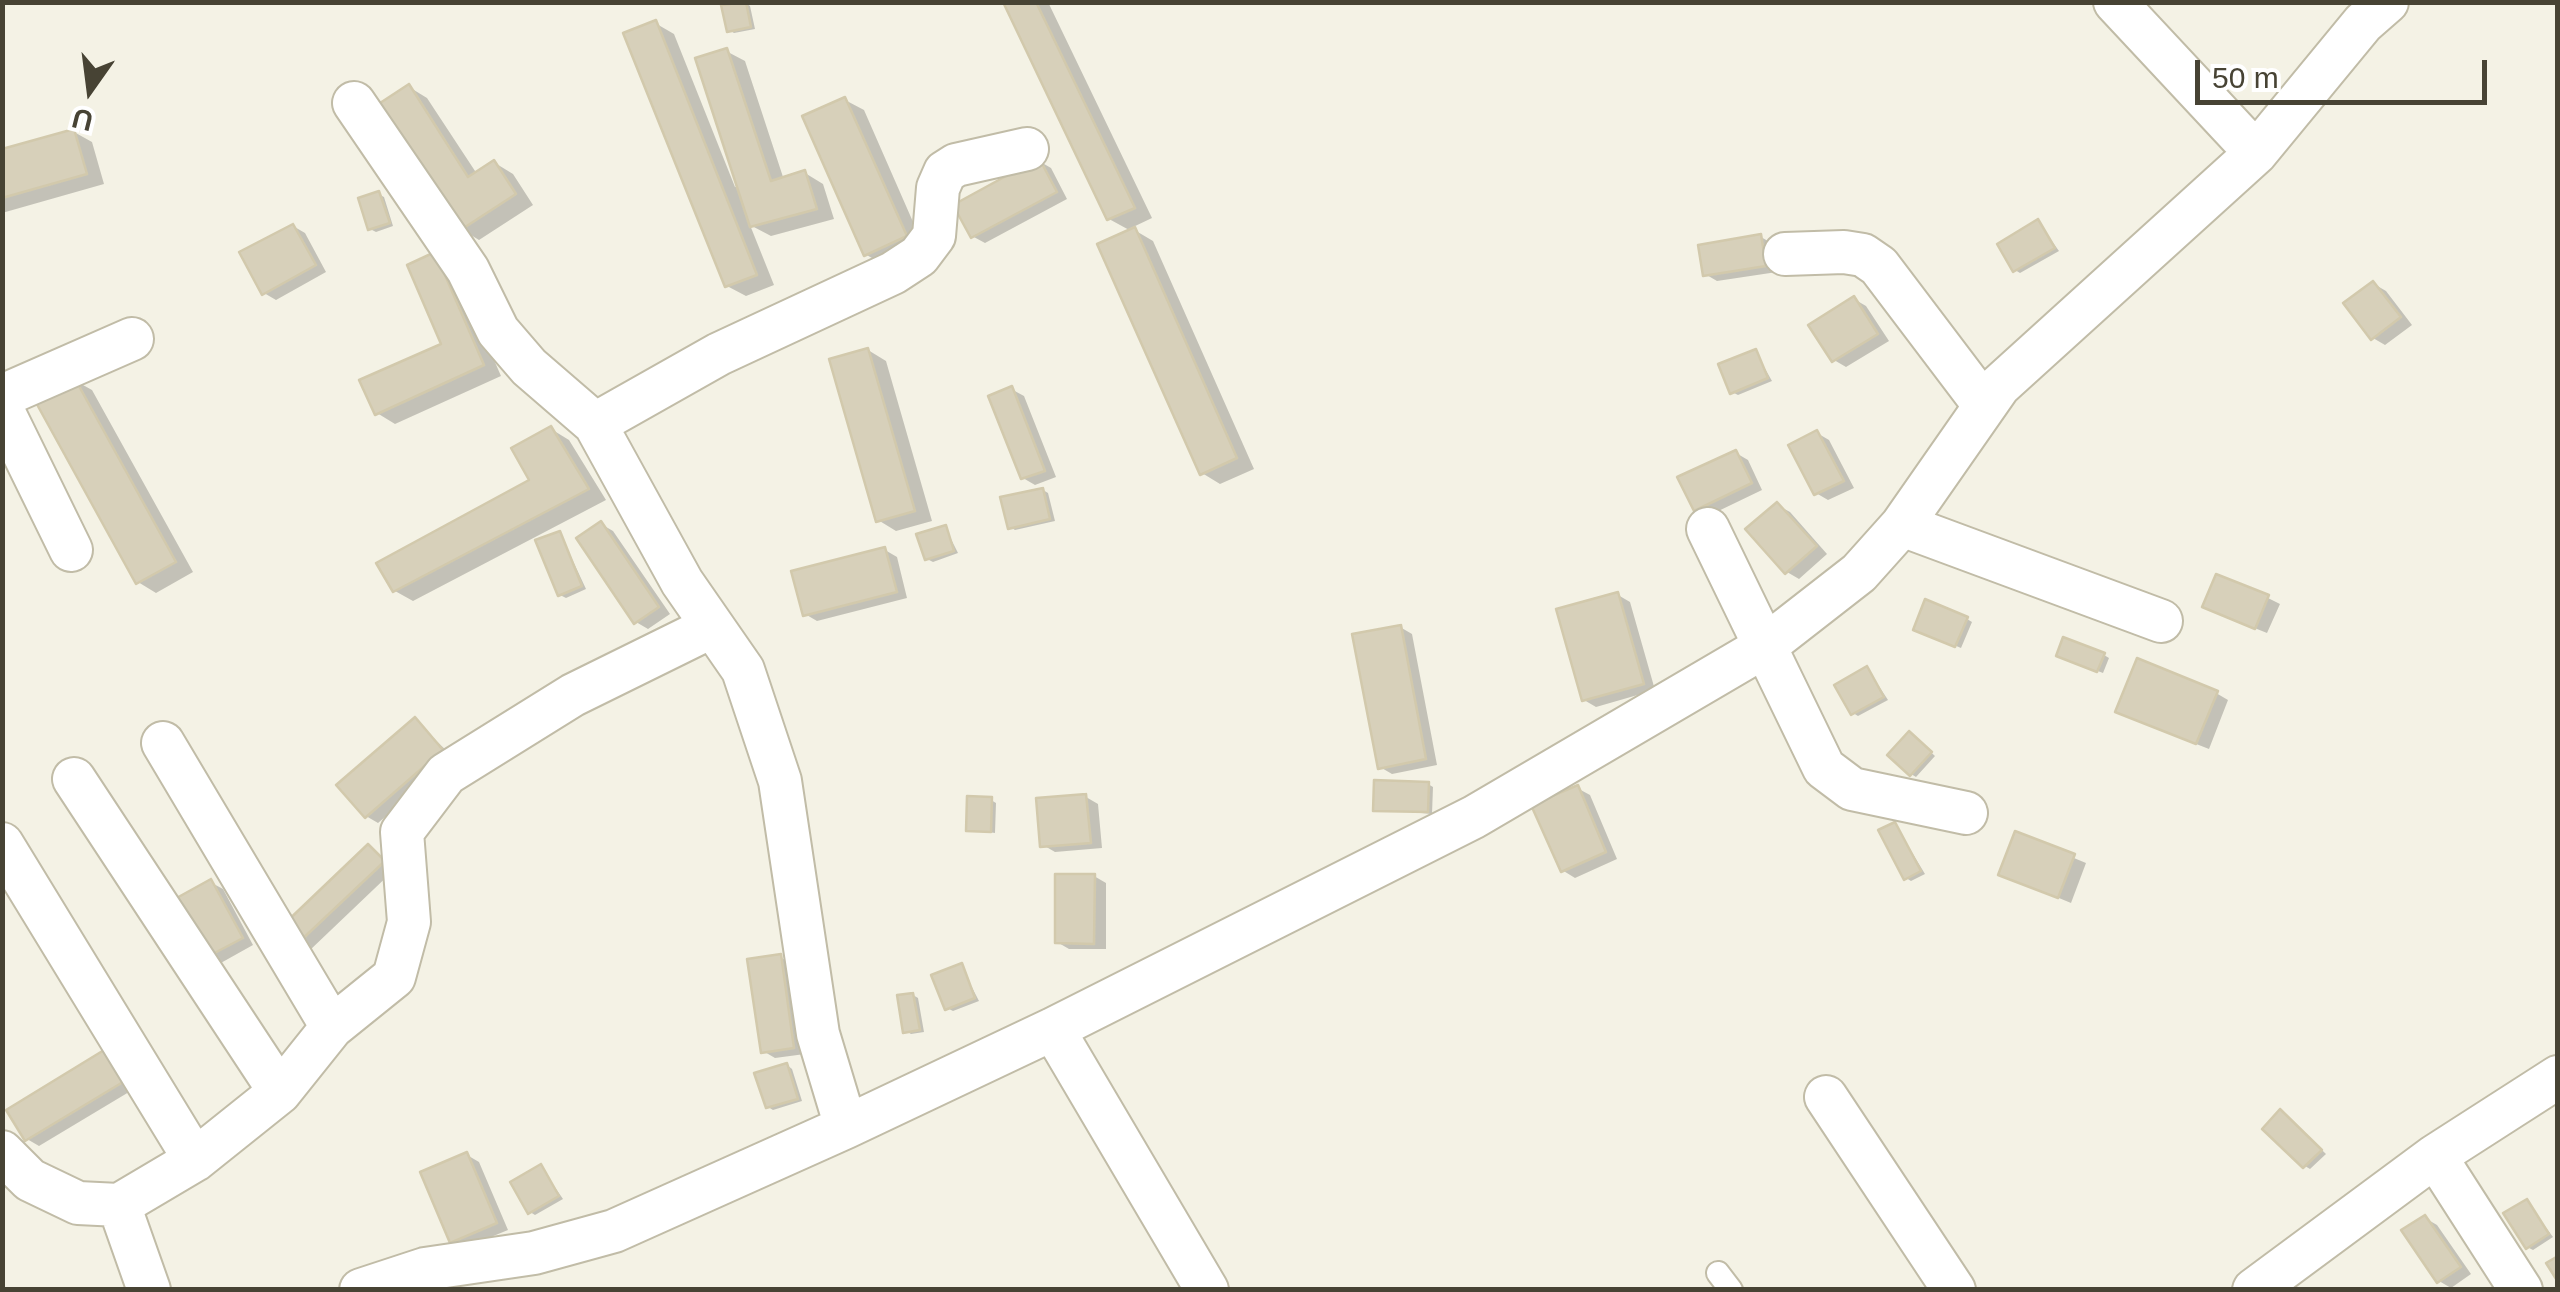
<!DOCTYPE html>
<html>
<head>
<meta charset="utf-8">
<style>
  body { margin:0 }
  #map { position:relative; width:2560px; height:1292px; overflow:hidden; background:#f4f2e5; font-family:Arial,sans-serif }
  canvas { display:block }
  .frame { position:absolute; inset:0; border:5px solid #474334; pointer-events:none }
  .north { position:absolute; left:40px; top:40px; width:100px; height:100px; -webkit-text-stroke:8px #fff; paint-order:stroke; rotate:194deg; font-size:28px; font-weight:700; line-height:40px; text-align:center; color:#474334 }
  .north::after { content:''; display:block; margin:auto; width:35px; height:45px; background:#474334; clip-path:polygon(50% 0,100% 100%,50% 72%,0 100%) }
  .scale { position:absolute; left:2195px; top:60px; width:292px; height:45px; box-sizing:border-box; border:5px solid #474334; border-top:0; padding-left:12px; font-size:30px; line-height:35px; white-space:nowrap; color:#474334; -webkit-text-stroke:8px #fff; paint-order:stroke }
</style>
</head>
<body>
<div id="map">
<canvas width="2560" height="1292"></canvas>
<div class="frame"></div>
<div class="north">U</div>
<div class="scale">50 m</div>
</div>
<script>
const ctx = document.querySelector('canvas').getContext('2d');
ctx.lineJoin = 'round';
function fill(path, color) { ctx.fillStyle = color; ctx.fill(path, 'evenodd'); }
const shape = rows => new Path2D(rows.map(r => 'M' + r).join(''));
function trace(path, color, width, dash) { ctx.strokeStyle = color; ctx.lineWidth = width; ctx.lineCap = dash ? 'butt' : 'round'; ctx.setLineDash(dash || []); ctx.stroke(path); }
fill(shape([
  [1006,2,1048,2,1152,218,1131,228,1153,241,1254,469,1220,484,1202,473,1131,231,1109,219],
  [745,3,750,6,755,29,734,33,729,30],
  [655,23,674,34,735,187,739,186,726,51,745,61,784,180,805,173,823,184,834,219,771,236,750,225,774,285,746,296,727,286],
  [409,87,427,98,477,174,495,163,513,174,533,205,479,240,461,229],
  [845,100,864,110,924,247,884,265,865,254],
  [74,132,92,142,104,184,2,213,2,152],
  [1039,161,1051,168,1067,199,985,243,972,236],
  [378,194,384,197,393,226,376,232,370,229],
  [2038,222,2059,251,2020,273,2015,270],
  [293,226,305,233,326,272,276,300,264,293],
  [1761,237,1773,244,1777,272,1717,281,1705,274],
  [410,266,453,266,501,376,395,424,377,413,445,345],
  [2374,284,2386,291,2412,325,2385,345,2373,338],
  [1854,299,1866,306,1889,341,1846,367,1834,360],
  [868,350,886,361,932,521,896,531,878,520],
  [1755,351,1772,381,1738,395,1732,392],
  [74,380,92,390,193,572,156,593,138,582],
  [1011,389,1024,396,1056,477,1035,485,1023,478],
  [551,429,569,440,606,500,413,601,395,591,532,480],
  [1817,433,1829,440,1854,488,1828,500,1816,493],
  [1736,453,1748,460,1762,490,1708,516,1696,509],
  [1043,490,1048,493,1055,521,1015,530,1010,527],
  [1777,505,1790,512,1827,554,1799,579,1787,572],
  [601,524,613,531,670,614,648,629,636,622],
  [945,527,958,553,933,562,927,559],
  [560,533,586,589,566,598,560,595],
  [885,550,897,557,907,598,817,621,805,614],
  [1618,595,1630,602,1655,690,1596,707,1584,700],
  [2268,598,2280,604,2267,633,2217,613],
  [1967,619,1972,622,1961,648,1921,631],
  [1400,627,1412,634,1437,765,1392,774,1380,767],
  [2104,655,2109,658,2103,673,2064,658],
  [1867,668,1888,700,1858,716,1853,713],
  [2216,693,2228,700,2209,749,2130,718],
  [415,720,454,758,378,823,366,816],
  [1914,737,1935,756,1916,777,1911,774],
  [1428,784,1433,787,1432,814,1376,809],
  [1577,788,1590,795,1617,859,1575,878,1562,870],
  [1086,797,1098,804,1102,848,1055,852,1043,845],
  [991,800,996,803,995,833,968,829],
  [1895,824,1925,874,1911,881,1906,878],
  [2016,834,2086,863,2071,903,2001,874],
  [369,847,395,869,309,951,297,944],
  [1094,876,1106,883,1106,949,1069,949,1057,942],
  [210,882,223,889,253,945,219,964,207,956],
  [780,957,792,964,805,1054,775,1058,763,1051],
  [961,966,979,1001,953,1011,947,1008],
  [913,995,918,998,924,1032,911,1034,906,1031],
  [109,1050,139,1086,39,1146,27,1139],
  [787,1065,792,1069,802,1101,773,1110,768,1107],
  [2286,1115,2326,1154,2310,1169,2305,1166],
  [467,1155,479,1162,508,1230,464,1248,452,1241],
  [541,1167,563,1199,535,1215,530,1212],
  [2527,1202,2553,1237,2533,1250,2527,1247],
  [2425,1218,2437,1225,2471,1274,2451,1288,2439,1281]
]), '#0003');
const building = shape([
  [746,2,751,27,727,32,721,5,746,2],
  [1003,2,1036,2,1135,208,1107,220,1003,2],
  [656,20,757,275,725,287,623,33,656,20],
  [727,48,771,181,805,170,817,209,750,227,695,58,727,48],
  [409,84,468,177,494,160,516,194,459,231,377,105,409,84],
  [845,97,907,236,864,256,802,116,845,97],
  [74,129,87,174,2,198,2,149,74,129],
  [1039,158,1057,192,971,238,953,205,1039,158],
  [379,191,390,223,368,230,358,198,379,191],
  [2038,219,2055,248,2013,272,1997,244,2038,219],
  [293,224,316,265,262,295,239,252,293,224],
  [1135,227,1237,458,1200,475,1097,244,1135,227],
  [1761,234,1766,266,1703,276,1698,245,1761,234],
  [435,252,484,365,375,415,359,380,441,344,407,265,435,252],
  [2373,281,2401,317,2371,340,2343,303,2373,281],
  [1854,296,1878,334,1832,362,1808,325,1854,296],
  [868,348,915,511,876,522,829,359,868,348],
  [1756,349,1768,378,1730,394,1718,364,1756,349],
  [74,377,176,562,136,584,34,399,74,377],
  [1012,386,1045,471,1021,479,988,396,1012,386],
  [551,426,589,489,393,592,376,563,529,480,511,448,551,426],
  [1817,430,1844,481,1814,495,1788,445,1817,430],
  [1736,450,1752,483,1694,511,1677,477,1736,450],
  [1043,488,1050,519,1008,529,1000,497,1043,488],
  [1777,502,1817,546,1785,574,1745,529,1777,502],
  [601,521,659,607,634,624,576,538,601,521],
  [946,525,954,551,925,560,916,534,946,525],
  [560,531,582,586,558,596,535,540,560,531],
  [885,547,897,592,803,616,791,571,885,547],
  [2216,574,2269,595,2255,629,2202,607,2216,574],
  [1618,592,1644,684,1582,701,1556,609,1618,592],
  [1925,599,1968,617,1955,647,1913,630,1925,599],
  [1401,625,1426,759,1378,769,1352,634,1401,625],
  [2063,637,2105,653,2097,672,2056,656,2063,637],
  [2137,658,2218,691,2196,744,2115,712,2137,658],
  [1867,666,1884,697,1851,715,1834,685,1867,666],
  [415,717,443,750,365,818,336,785,415,717],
  [1909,731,1932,752,1910,776,1887,755,1909,731],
  [1374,780,1429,782,1428,812,1373,811,1374,780],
  [1578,785,1606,852,1561,872,1531,805,1578,785],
  [1086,794,1091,843,1040,847,1036,798,1086,794],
  [967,796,992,797,991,832,966,831,967,796],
  [1895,822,1921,871,1904,880,1878,830,1895,822],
  [2015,831,2075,854,2058,898,1998,875,2015,831],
  [368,844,385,861,295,946,279,929,368,844],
  [1055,874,1095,874,1094,944,1055,943,1055,874],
  [211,879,243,938,205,958,173,900,211,879],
  [781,954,794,1048,761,1053,747,959,781,954],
  [962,963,975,998,945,1010,931,975,962,963],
  [913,993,920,1030,903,1033,897,995,913,993],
  [109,1047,128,1079,25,1141,6,1110,109,1047],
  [787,1063,798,1099,766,1108,754,1073,787,1063],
  [2280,1109,2322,1150,2303,1168,2262,1129,2280,1109],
  [467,1152,497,1223,450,1243,420,1172,467,1152],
  [541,1164,559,1196,528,1214,510,1182,541,1164],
  [2527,1199,2549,1234,2526,1249,2503,1213,2527,1199],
  [2425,1215,2461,1267,2437,1283,2401,1230,2425,1215],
  [2558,1256,2558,1282,2546,1263,2558,1256]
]);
fill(building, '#d7d0ba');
trace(building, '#d2c9ac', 2.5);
const lane = shape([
  [1718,1273,1731,1290]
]);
const street = shape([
  [2115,2,2256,153],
  [354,103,468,270,498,331,529,367,595,424,682,582,743,670,780,781,818,1034,846,1127],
  [1785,254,1844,252,1863,255,1879,266,1985,406],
  [2,396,132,339],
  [2,409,71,550],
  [595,424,719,354,893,273,919,256,934,236,938,188,945,172,956,165,1027,149],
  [1902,525,2161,621],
  [1708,529,1824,768,1852,789,1966,813],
  [163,743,332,1027],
  [74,779,280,1092],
  [2,844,195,1160],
  [1053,1029,1207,1290],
  [1826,1097,1954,1290],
  [2,1152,30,1180,78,1203,119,1205,195,1160,280,1092,332,1027,394,977,409,922,402,832,446,774,573,695,711,627],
  [2435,1156,2521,1290],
  [119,1205,149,1290],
  [361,1290,425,1269,534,1253,614,1231,846,1127,1053,1029,1474,817,1764,647,1859,573,1902,525,1999,386,2256,153,2363,23,2387,2],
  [2254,1290,2435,1156,2558,1077]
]);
trace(lane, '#c1bca7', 26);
trace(street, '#c1bca7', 46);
trace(lane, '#fff', 22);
trace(street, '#fff', 42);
</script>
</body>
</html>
